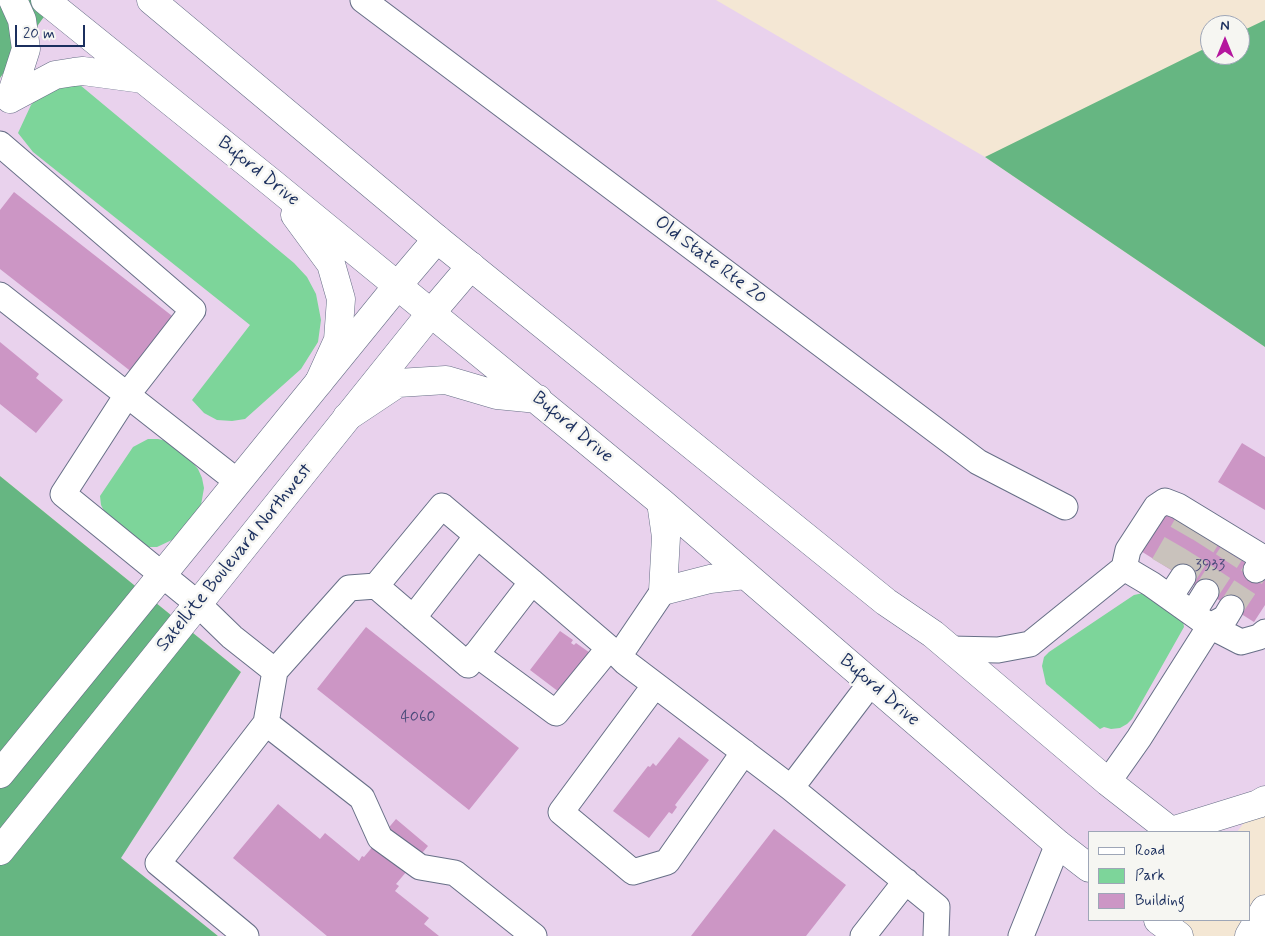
<!DOCTYPE html>
<html>
<head>
<meta charset="utf-8">
<style>
  body { margin:0 }
  #map { position:relative; width:1265px; height:936px; overflow:hidden; background:#f4e7d4; font-family:Mynerve,sans-serif }
  canvas { display:block }
  .legend { position:absolute; left:1088px; top:831px; width:162px; height:90px; box-sizing:border-box; background:#f6f6f2; border:1px solid #9ea6b7; margin:0; padding:6px 9px; list-style:none; font-size:15px; color:#1b2f5e }
  .legend li { display:flex; align-items:center; gap:10px; height:25px }
  .legend b { width:25px; border:1px solid #9ea6b7 }
  .north { position:absolute; left:1200px; top:15px; width:50px; height:50px; box-sizing:border-box; background:#f6f6f2; border:1px solid #9ea6b7; border-radius:50%; rotate:0deg; font-size:14px; font-weight:700; line-height:20px; text-align:center; color:#1b2f5e }
  .north::after { content:''; display:block; margin:auto; width:18px; height:22px; background:#b5179e; clip-path:polygon(50% 0,100% 100%,50% 72%,0 100%) }
  .scale { position:absolute; left:15px; top:25px; width:70px; height:22px; box-sizing:border-box; border:2px solid #1b2f5e; border-top:0; padding-left:6px; font-size:15px; line-height:18px; white-space:nowrap; color:#1b2f5e; -webkit-text-stroke:4px #f6f6f2; paint-order:stroke }
</style>
</head>
<body>
<div id="map">
<canvas width="1265" height="936"></canvas>
<ul class="legend">
<li><b style="height:6px;background:#fff"></b>Road</li>
<li><b style="height:14px;background:#7dd59a"></b>Park</li>
<li><b style="height:14px;background:#cc96c5"></b>Building</li>
</ul>
<div class="north">N</div>
<div class="scale">20 m</div>
</div>
<script>
const ctx = document.querySelector('canvas').getContext('2d');
ctx.lineJoin = 'round';
function fill(path, color) { ctx.fillStyle = color; ctx.fill(path, 'evenodd'); }
const shape = rows => new Path2D(rows.map(r => 'M' + r).join(''));
function trace(path, color, width, dash) { ctx.strokeStyle = color; ctx.lineWidth = width; ctx.lineCap = dash ? 'butt' : 'round'; ctx.setLineDash(dash || []); ctx.stroke(path); }
function write(font, color, halo, rows, align = 'center') {
  ctx.font = font + ' Mynerve,sans-serif'; ctx.lineWidth = 5; ctx.setLineDash([]); ctx.textBaseline = 'middle'; ctx.strokeStyle = halo; ctx.fillStyle = color; for (const [text, x, y, turn = 0] of rows) {
    ctx.save(); ctx.translate(x, y); ctx.rotate((+turn || 0) * Math.PI / 180); ctx.textAlign = isNaN(turn) ? turn : align; if (halo) ctx.strokeText(text, 0, 0); ctx.fillText(text, 0, 0); ctx.restore();
  }
}
fill(shape([
  [56,0,716,0,985,157,1265,347,1265,795,1237,832,1089,832,1089,920,1177,920,1168,936,218,936,120,858,241,672,0,476,0,78]
]), '#e9d2ed');
fill(shape([
  [80,85,294,263,307,277,316,294,321,320,318,342,301,369,245,419,232,421,217,420,204,413,192,400,250,325,33,152,18,133,31,105,44,90],
  [148,439,158,439,167,441,192,462,198,469,202,478,204,488,201,505,180,533,174,539,157,547,147,547,105,513,101,505,100,496,133,447],
  [1148,592,1182,614,1184,627,1132,719,1127,724,1120,728,1111,729,1104,727,1100,729,1046,684,1042,666,1044,657,1049,652,1134,595]
]), '#7dd59a');
fill(shape([
  [0,0,56,0,0,78],
  [1265,20,1265,347,985,157,1210,46,1210,55,1240,55,1240,32],
  [0,476,241,672,121,858,218,936,0,936]
]), '#66b682');
fill(shape([
  [14,192,176,319,133,373,0,269,0,210],
  [0,342,39,374,36,378,63,400,36,433,0,404],
  [1242,443,1265,457,1265,510,1218,482],
  [1161,510,1265,575,1265,605,1254,622,1136,548],
  [366,627,519,748,469,810,317,689],
  [560,631,573,640,571,643,574,645,576,643,593,655,563,695,530,670],
  [679,737,709,760,675,805,677,807,672,814,669,812,649,838,613,811,648,766,650,767,653,763,656,766],
  [278,804,320,839,325,833,359,861,362,856,364,857,396,819,428,846,396,884,399,886,395,891,429,918,424,924,439,936,327,936,233,858],
  [774,829,846,885,806,936,691,936]
]), '#cc96c5');
trace(shape([
  [1163,565,1186,525],
  [1183,577,1207,539],
  [1206,592,1231,554],
  [1231,608,1256,570]
]), '#c9c2bc', 25, [25, 12]);
const minor = shape([
  [363,0,978,462,1065,507],
  [0,144,193,310,127,395,63,494,198,604,232,637,275,671],
  [0,295,238,482],
  [532,582,468,665,376,586,442,506,532,582,609,648,619,656,625,662,791,788],
  [1170,597,1183,577],
  [1231,608,1225,618,1210,626,1151,584,1124,568,1128,550,1156,507,1165,501,1178,506,1265,559,1256,570],
  [1193,613,1206,592],
  [413,618,477,536],
  [950,649,998,650,1030,644,1124,568],
  [476,654,556,713,609,648],
  [619,656,663,591],
  [870,684,791,788,937,907,936,936],
  [655,685,561,812,633,872,667,862,744,752],
  [266,723,362,798,380,838,420,867,455,873,534,936],
  [1108,782,1139,738,1210,626,1241,642,1259,637,1265,632],
  [246,936,158,863,266,723,275,671,349,588,376,586],
  [863,936,906,881],
  [1021,936,1058,844]
]);
const major = shape([
  [0,774,398,285,437,239],
  [0,851,431,313,471,266]
]);
const highway = shape([
  [45,0,272,183,575,431,661,502,1058,844,1089,868],
  [151,0,437,239,886,602,933,634,1108,782,1172,832],
  [10,99,55,75,74,72,83,71,143,79],
  [10,99,26,49,22,20,13,0],
  [295,215,331,264,341,299,338,340,319,382],
  [347,417,398,383,446,380,497,395,538,399],
  [661,502,666,537,663,591,710,579,745,575],
  [1171,831,1258,804,1265,800],
  [1158,920,1179,936],
  [1249,936,1265,909]
]);
trace(minor, '#676f87', 27);
trace(major, '#676f87', 29);
trace(highway, '#676f87', 29);
trace(minor, '#fff', 25);
trace(major, '#fff', 28);
trace(highway, '#fff', 28);
write('16px', '#474978', null, [
  ["3933",1210,567],
  ["4060",418,718]
]);
write('19px', '#1b2f5e', '#f6f6f2', [
  ["Buford Drive",258,172,39],
  ["Old State Rte 20",710,261,37],
  ["Buford Drive",572,428,40],
  ["Satellite Boulevard Northwest",235,558,-51],
  ["Buford Drive",879,691,41]
]);
</script>
</body>
</html>
